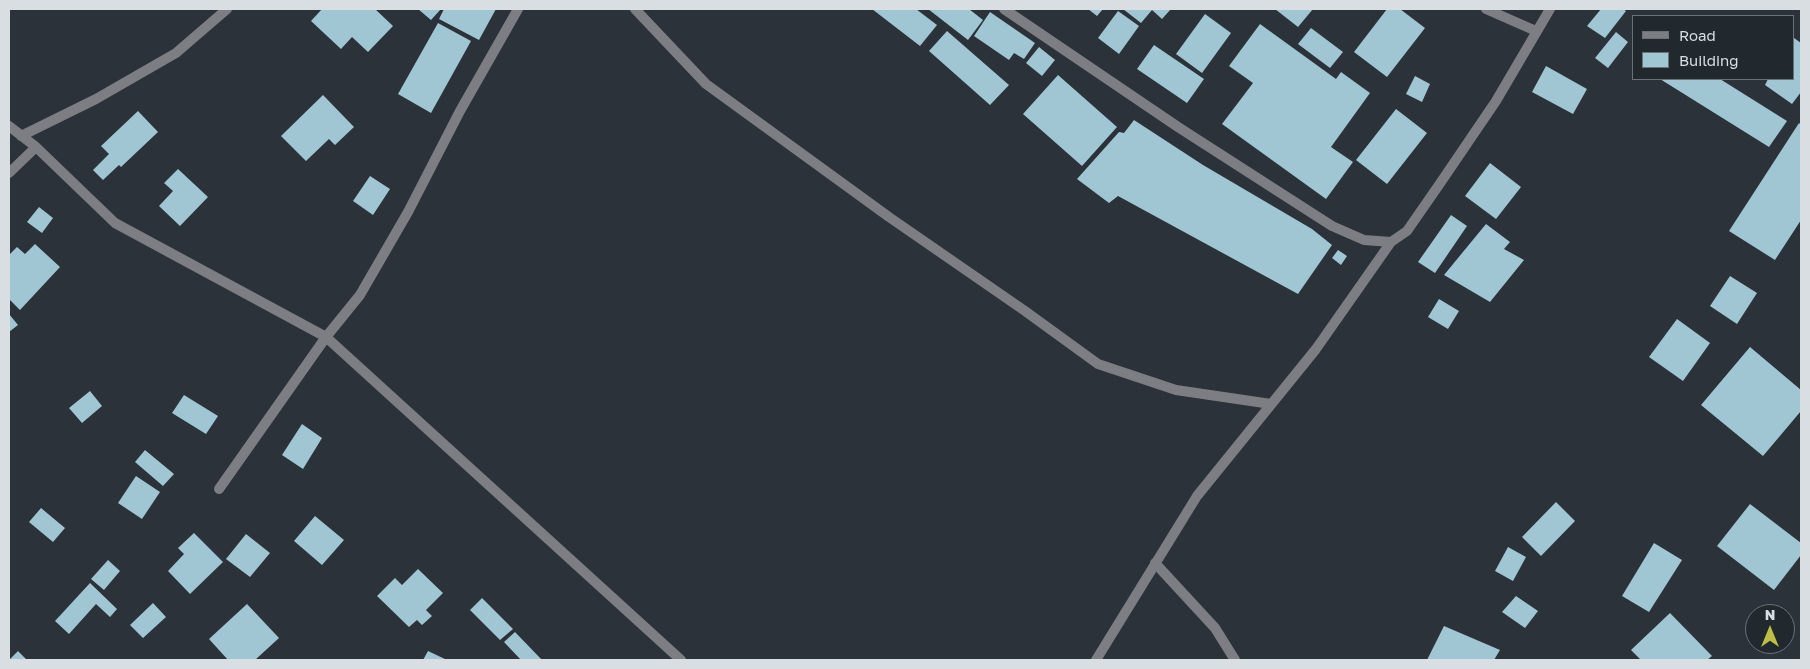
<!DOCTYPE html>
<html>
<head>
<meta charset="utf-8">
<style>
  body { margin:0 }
  #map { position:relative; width:1810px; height:669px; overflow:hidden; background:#2b3239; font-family:"Golos Text",sans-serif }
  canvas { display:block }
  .frame { position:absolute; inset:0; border:10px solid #d9dee2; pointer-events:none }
  .legend { position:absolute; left:1632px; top:15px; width:162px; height:65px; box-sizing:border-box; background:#21282e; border:1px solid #6b7176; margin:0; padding:6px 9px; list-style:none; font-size:15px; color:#d9dee2 }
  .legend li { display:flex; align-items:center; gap:10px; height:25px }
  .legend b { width:25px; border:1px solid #6b7176 }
  .north { position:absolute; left:1745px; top:604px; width:50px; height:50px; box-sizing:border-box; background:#21282e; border:1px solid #6b7176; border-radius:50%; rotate:0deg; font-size:14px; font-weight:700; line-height:20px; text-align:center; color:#d9dee2 }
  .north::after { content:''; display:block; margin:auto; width:18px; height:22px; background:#bcbf44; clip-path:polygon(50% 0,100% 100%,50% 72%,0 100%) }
</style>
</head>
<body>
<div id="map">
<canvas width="1810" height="669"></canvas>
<div class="frame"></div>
<ul class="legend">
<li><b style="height:6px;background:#7d7e83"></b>Road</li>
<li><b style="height:14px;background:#a0c6d3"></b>Building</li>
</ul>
<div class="north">N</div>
</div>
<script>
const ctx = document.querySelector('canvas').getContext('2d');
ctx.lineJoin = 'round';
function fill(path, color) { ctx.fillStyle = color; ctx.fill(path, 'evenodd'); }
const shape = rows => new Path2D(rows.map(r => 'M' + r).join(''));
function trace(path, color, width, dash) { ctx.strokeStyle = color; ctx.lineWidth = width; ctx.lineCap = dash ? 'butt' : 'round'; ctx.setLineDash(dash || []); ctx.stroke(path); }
fill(shape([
  [322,9,375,9,393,26,368,52,352,37,341,49,311,21],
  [418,9,441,9,431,20],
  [444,9,496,9,479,40,439,19],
  [872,9,916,9,937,25,920,46],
  [928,9,969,9,983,20,968,40],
  [1088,9,1103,9,1097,16],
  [1123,9,1171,9,1162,19,1152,10,1141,23],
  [1275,9,1313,9,1298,27],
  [1387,9,1400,9,1425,28,1387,77,1354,52],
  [1601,9,1623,9,1626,11,1605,38,1587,26],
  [1118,11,1139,26,1119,54,1098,38],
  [990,12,1035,43,1024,59,1014,53,1009,60,974,36],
  [1205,14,1231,33,1202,73,1176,54],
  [438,23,471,41,431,113,398,94],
  [1260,24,1336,79,1341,72,1370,93,1331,147,1353,162,1326,199,1222,124,1253,83,1229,66],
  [1311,28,1343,52,1330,68,1298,44],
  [947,31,1009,85,990,105,929,51],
  [1616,32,1628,42,1608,68,1595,58],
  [1794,38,1801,43,1801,92,1792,104,1765,85,1768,79,1794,79],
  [1154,45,1204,79,1187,103,1137,69],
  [1039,47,1055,60,1042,76,1026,63],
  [1546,66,1587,89,1573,114,1532,92],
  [1058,75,1117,127,1082,166,1023,114],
  [1415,76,1430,84,1422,102,1406,94],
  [1660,79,1720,79,1787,121,1769,147],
  [323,95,354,127,335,145,329,139,306,161,281,136],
  [1396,109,1427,133,1387,184,1356,160],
  [138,111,158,132,121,167,119,165,103,180,93,170,109,154,101,146],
  [1134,120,1203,165,1312,229,1332,245,1298,294,1118,196,1109,203,1077,179,1119,132,1124,133],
  [1799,123,1801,125,1801,220,1775,260,1729,231],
  [1490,163,1521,187,1496,219,1465,196],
  [178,169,208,197,180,226,159,206,173,191,164,183],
  [370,176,390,189,373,215,353,201],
  [39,207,53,218,42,233,27,222],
  [1451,215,1467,226,1435,273,1418,262],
  [1486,224,1510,242,1504,249,1524,260,1490,302,1444,275],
  [35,244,60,267,20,310,9,299,9,255,17,247,25,254],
  [1338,250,1347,256,1341,265,1332,258],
  [1730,276,1757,293,1737,324,1710,306],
  [1439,299,1459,311,1448,329,1428,317],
  [9,314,18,325,9,332],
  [1677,319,1710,343,1683,381,1649,357],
  [1750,347,1801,390,1801,411,1763,456,1701,405],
  [90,391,102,406,82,423,69,408],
  [184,395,218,416,206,434,172,413],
  [302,424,322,438,303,469,282,455],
  [145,450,174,474,163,486,135,462],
  [136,476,160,492,142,519,118,503],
  [1556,502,1575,521,1541,556,1522,537],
  [1750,504,1801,543,1801,555,1774,590,1717,546],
  [41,508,65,528,53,542,29,522],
  [315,516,344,540,322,565,294,541],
  [194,533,223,562,190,594,168,571,184,554,178,548],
  [246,534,270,553,250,577,226,559],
  [1654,543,1682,560,1649,612,1622,596],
  [1508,547,1526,557,1513,581,1495,571],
  [108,560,120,571,104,590,91,579],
  [418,569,443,593,426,610,432,616,422,625,417,620,409,627,377,596,395,578,402,585],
  [90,583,117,609,110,617,96,604,69,634,55,621],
  [1516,596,1538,611,1525,628,1502,612],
  [482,598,513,629,500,640,470,610],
  [153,603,166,617,143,638,130,625],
  [247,604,279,638,255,660,228,660,209,639],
  [1670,613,1712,656,1707,660,1641,660,1631,650],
  [1444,626,1500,650,1494,660,1427,660],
  [515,632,542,660,521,660,504,642],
  [18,651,27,660,9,660],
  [428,651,447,660,423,660]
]), '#a0c6d3');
trace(shape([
  [635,9,706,84,889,217,1025,311,1098,364,1176,390,1271,404],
  [1004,9,1178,127,1332,226,1364,240,1391,242,1407,231,1441,182,1496,101,1550,9],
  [1486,9,1536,31],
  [9,126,36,147,115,223,326,337,681,660],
  [21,136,96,99,176,53,227,9],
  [9,173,36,147],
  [219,489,326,337,360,295,408,212,460,111,518,9],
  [1155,563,1215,628,1235,660],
  [1096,660,1197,496,1316,349,1391,242]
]), '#7d7e83', 10);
</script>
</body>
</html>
